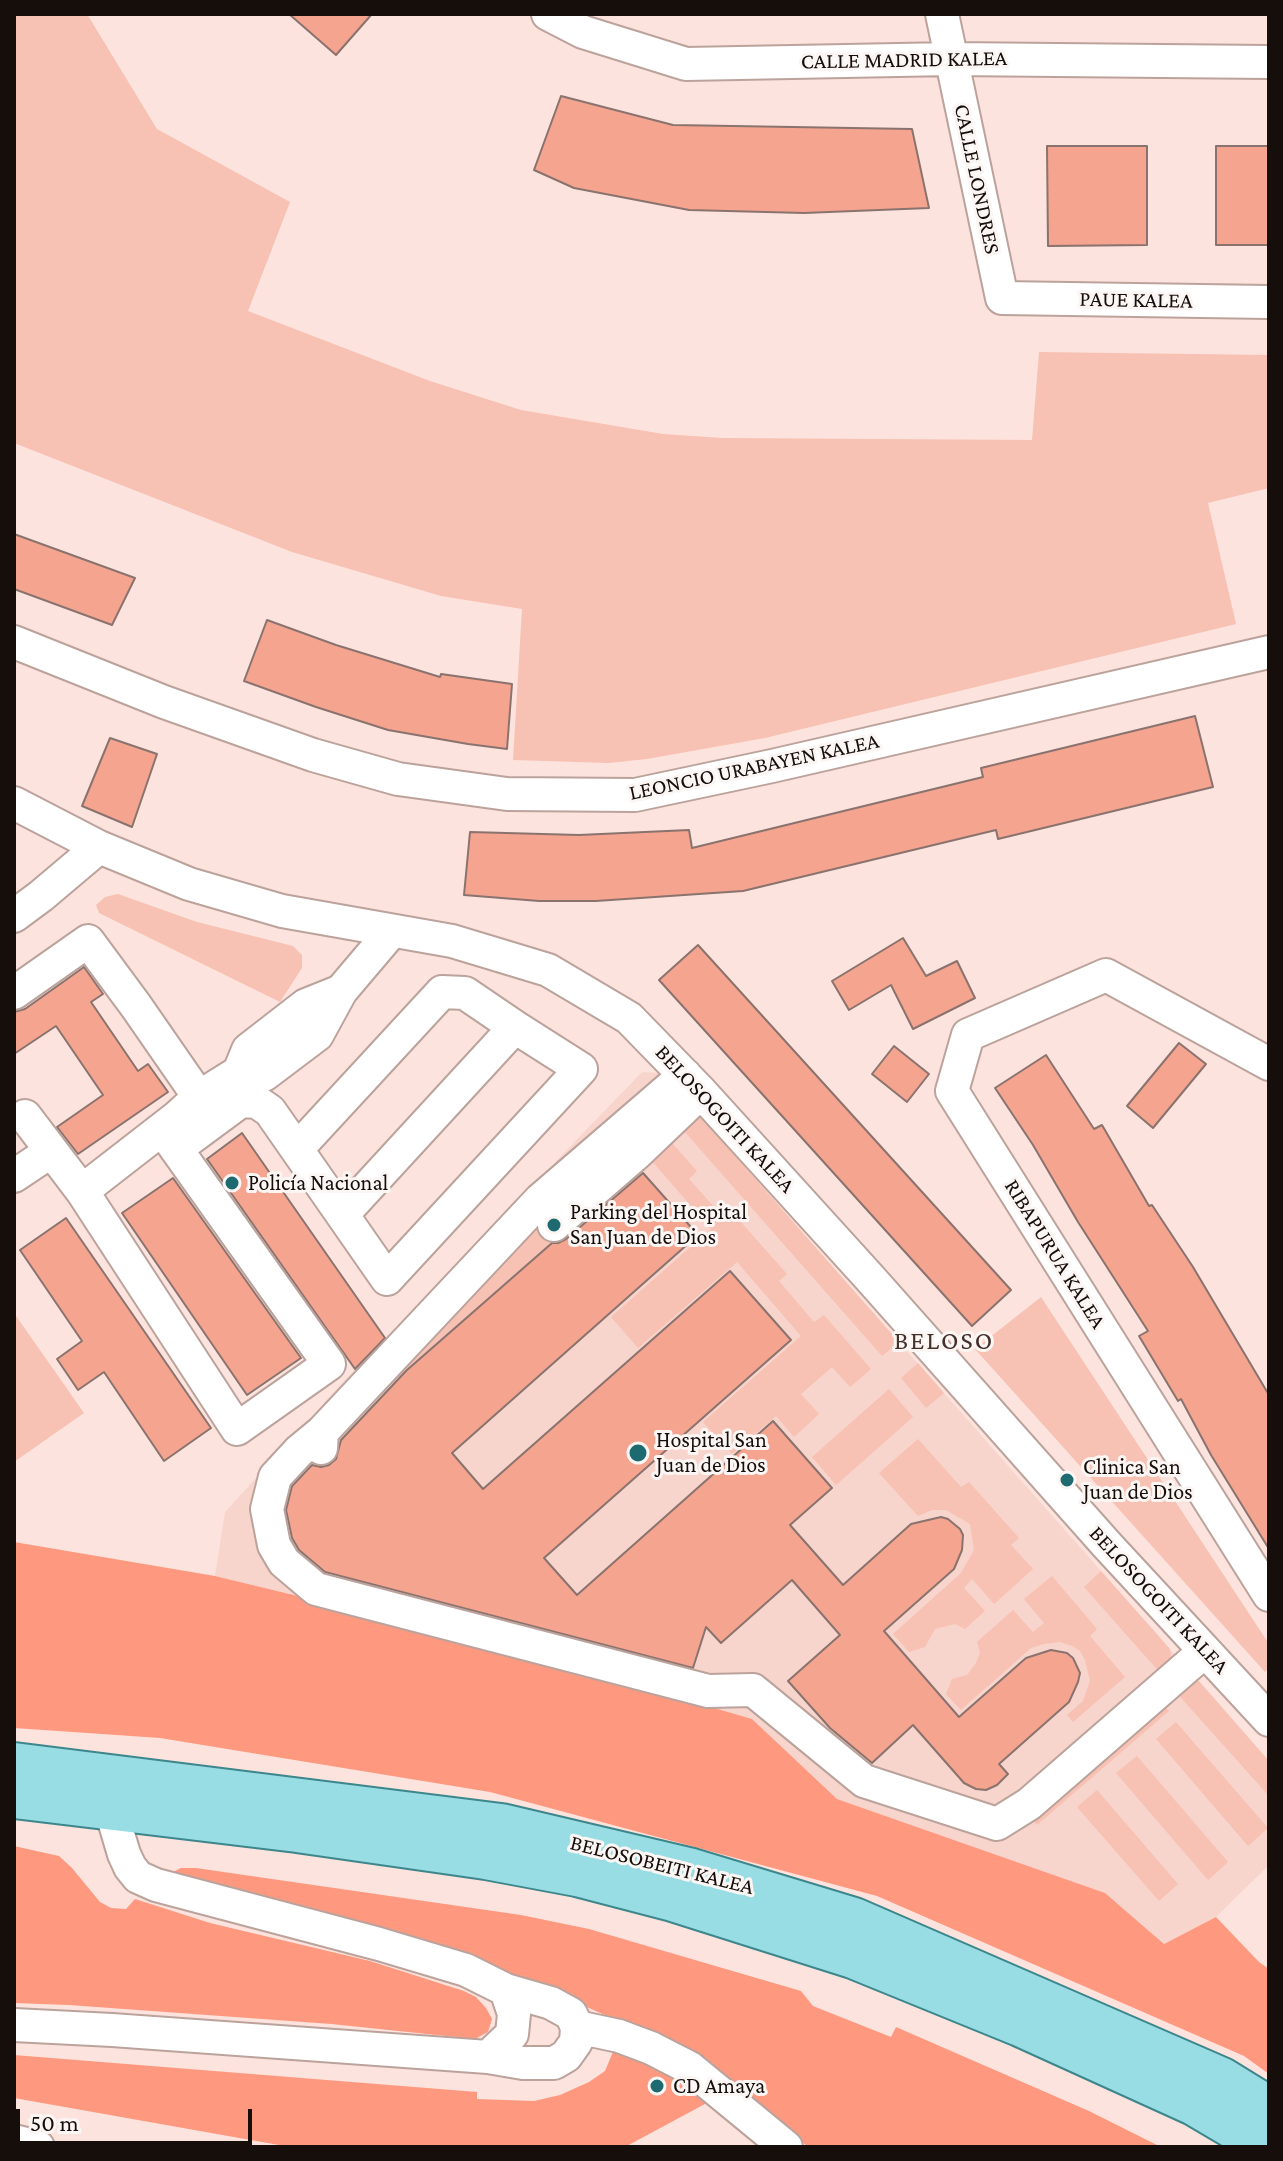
<!DOCTYPE html>
<html>
<head>
<meta charset="utf-8">
<style>
  body { margin:0 }
  #map { position:relative; width:1283px; height:2161px; overflow:hidden; background:#fde3dd; font-family:"Crimson Pro",serif }
  canvas { display:block }
  .frame { position:absolute; inset:0; border:16px solid #160e0b; pointer-events:none }
  .scale { position:absolute; left:16px; top:2109px; width:236px; height:36px; box-sizing:border-box; border:4px solid #160e0b; border-top:0; padding-left:10px; font-size:24px; line-height:28px; white-space:nowrap; color:#160e0b; -webkit-text-stroke:6px #fbf6f4; paint-order:stroke }
</style>
</head>
<body>
<div id="map">
<canvas width="1283" height="2161"></canvas>
<div class="frame"></div>
<div class="scale">50 m</div>
</div>
<script>
const ctx = document.querySelector('canvas').getContext('2d');
ctx.lineJoin = 'round';
function fill(path, color) { ctx.fillStyle = color; ctx.fill(path, 'evenodd'); }
const shape = rows => new Path2D(rows.map(r => 'M' + r).join(''));
function trace(path, color, width, dash) { ctx.strokeStyle = color; ctx.lineWidth = width; ctx.lineCap = dash ? 'butt' : 'round'; ctx.setLineDash(dash || []); ctx.stroke(path); }
function write(font, color, halo, rows, align = 'center') {
  ctx.font = font + ' "Crimson Pro",serif'; ctx.lineWidth = 6; ctx.setLineDash([]); ctx.textBaseline = 'middle'; ctx.strokeStyle = halo; ctx.fillStyle = color; for (const [text, x, y, turn = 0] of rows) {
    ctx.save(); ctx.translate(x, y); ctx.rotate((+turn || 0) * Math.PI / 180); ctx.textAlign = isNaN(turn) ? turn : align; if (halo) ctx.strokeText(text, 0, 0); ctx.fillText(text, 0, 0); ctx.restore();
  }
}
fill(shape([
  [642,1072,661,1073,1269,1761,1269,1865,1216,1917,1164,1944,1105,1893,837,1799,752,1719,484,1641,215,1576,225,1512,343,1382]
]), '#f7d5cc');
fill(shape([
  [14,14,87,14,157,129,290,202,248,311,430,381,521,410,663,434,722,438,1032,440,1039,352,1269,355,1269,488,1208,503,1236,624,765,738,647,759,609,763,513,760,522,609,441,596,292,552,14,443],
  [118,894,197,922,293,946,302,955,302,968,280,1002,99,913,96,905,105,897],
  [700,1116,899,1342,882,1356,684,1131],
  [671,1142,697,1171,689,1179,723,1217,731,1211,787,1274,779,1281,814,1322,824,1315,871,1369,850,1387,832,1367,801,1394,819,1414,794,1437,776,1416,732,1454,703,1422,801,1336,737,1262,638,1348,611,1317,711,1229,651,1160],
  [541,1216,559,1237,392,1385,388,1380],
  [1041,1297,1269,1644,1269,1667,1265,1672,975,1349],
  [14,1313,84,1413,14,1462],
  [918,1363,944,1393,926,1408,901,1378],
  [889,1389,913,1417,836,1485,812,1457],
  [918,1439,961,1487,969,1482,1019,1538,1011,1545,1033,1569,994,1604,972,1579,964,1588,985,1611,965,1629,955,1624,935,1629,925,1647,909,1652,893,1634,961,1573,974,1550,970,1524,946,1510,932,1510,918,1516,879,1473],
  [1101,1571,1170,1649,1172,1663,1162,1675,1084,1587],
  [1052,1576,1097,1629,1090,1636,1125,1677,1073,1722,1067,1715,1083,1701,1090,1681,1085,1660,1080,1651,1072,1646,1060,1642,1044,1644,1031,1648,961,1710,946,1694,952,1679,967,1675,976,1663,980,1653,977,1642,1013,1610,1033,1632,1044,1623,1024,1599],
  [1188,1680,1199,1681,1269,1761,1269,1796,1174,1690],
  [1162,1702,1169,1711,1037,1825,1030,1817],
  [1176,1722,1268,1828,1248,1846,1156,1739],
  [1137,1756,1228,1862,1208,1880,1116,1773],
  [1097,1790,1178,1884,1159,1901,1077,1807]
]), '#f7c1b3');
fill(shape([
  [14,1542,215,1576,484,1641,752,1719,837,1799,1105,1893,1164,1944,1216,1917,1259,1962,1269,1969,1269,2074,1244,2056,877,1896,490,1792,160,1738,14,1728],
  [14,1846,59,1856,72,1868,100,1902,111,1908,126,1909,135,1899,210,1923,370,1961,464,1991,476,1997,486,2008,492,2019,488,2032,475,2039,331,2024,69,2005,14,2003],
  [181,1868,196,1868,521,1915,589,1929,801,1991,813,2006,891,2037,896,2027,1089,2111,1161,2147,808,2147,703,2060,576,2002,173,1872],
  [615,2047,716,2098,625,2147,290,2147,14,2098,14,2055,477,2092,477,2099,534,2101,560,2095,589,2082,605,2071]
]), '#fe9980');
const building = shape([
  [289,14,372,14,336,55,289,14],
  [561,96,673,125,912,129,929,208,804,213,689,210,574,188,534,170,561,96],
  [1047,146,1147,146,1147,245,1048,246,1047,146],
  [1216,146,1269,146,1269,245,1216,245,1216,146],
  [14,534,135,578,112,625,14,589,14,534],
  [267,620,336,645,440,677,441,674,512,684,507,749,468,744,388,730,316,707,244,681,267,620],
  [1195,716,1213,787,998,839,996,830,743,891,596,901,539,901,464,895,470,832,579,835,689,830,692,848,983,777,981,768,1195,716],
  [110,738,157,754,132,827,82,806,110,738],
  [903,938,926,976,957,961,975,998,913,1029,891,985,849,1010,832,981,903,938],
  [698,945,1011,1290,972,1326,659,980,698,945],
  [84,967,103,994,91,1002,138,1071,148,1064,168,1092,78,1154,57,1127,103,1095,56,1026,14,1054,14,1012,25,1009,84,967],
  [1179,1043,1206,1064,1153,1128,1127,1106,1179,1043],
  [894,1046,929,1074,907,1102,872,1074,894,1046],
  [1046,1055,1094,1129,1102,1125,1149,1206,1152,1205,1193,1267,1269,1395,1269,1549,1211,1455,1181,1399,1178,1401,1139,1336,1148,1331,1078,1222,1033,1145,995,1088,1046,1055],
  [242,1133,385,1338,355,1369,207,1159,242,1133],
  [643,1173,698,1235,452,1453,483,1489,730,1271,791,1340,544,1558,577,1595,773,1421,832,1488,790,1525,843,1585,911,1524,941,1517,948,1519,960,1529,963,1535,962,1550,954,1569,884,1631,959,1717,1026,1658,1051,1650,1067,1653,1073,1658,1080,1673,1078,1682,1069,1702,999,1764,1008,1774,997,1785,986,1790,976,1789,964,1783,913,1725,872,1763,830,1728,788,1681,840,1635,792,1580,721,1643,706,1627,693,1668,325,1572,299,1550,292,1538,286,1510,292,1486,312,1465,321,1467,329,1465,336,1459,341,1440,407,1370,552,1243,558,1243,566,1239,643,1173],
  [173,1178,301,1358,247,1395,122,1213,173,1178],
  [66,1218,211,1428,164,1461,104,1372,78,1390,57,1359,82,1341,20,1250,66,1218]
]);
fill(building, '#f5a48f');
trace(building, '#8a736e', 2);
const minor = shape([
  [548,14,583,32,686,64,951,59,1269,62],
  [942,14,1002,298,1269,302],
  [14,642,164,702,313,755,398,779,507,794,635,795,772,766,1269,652],
  [14,803,99,847,189,884,282,911,452,941,548,970,629,1018,701,1092,869,1277,1107,1545,1269,1720],
  [14,916,41,896,99,847],
  [14,993,88,941,136,1006,199,1097],
  [1269,1064,1106,975,968,1035,952,1091,1269,1595],
  [239,1072,264,1075,317,1035,341,991,391,932],
  [25,1116,82,1191],
  [162,1129,329,1364,237,1429,82,1191,176,1118,199,1097,239,1072,248,1050,306,1005,341,991],
  [176,1149,241,1101,257,1102,270,1111,387,1279,581,1069,515,1027,343,1214],
  [297,1149,442,992,465,993,515,1027],
  [14,1176,50,1152],
  [554,1225,636,1154,701,1092],
  [322,1432,299,1451,275,1477,267,1509,274,1545,284,1562,316,1589,708,1691,753,1690,864,1781,997,1824,1029,1804,1205,1651],
  [321,1448,322,1432,540,1200,685,1075],
  [14,2025,112,2030,488,2057,523,2063,554,2063,566,2056,576,2042,577,2027,571,2014,551,2003,506,1990,466,1970,379,1944,156,1885,138,1877,130,1867,124,1854,110,1807],
  [577,2027,619,2036,651,2048,690,2068,786,2147],
  [488,2057,512,2034,514,2014,506,1990],
  [14,2141,38,2147]
]);
const major = shape([
  [14,1764,501,1825,692,1870,854,1919,1222,2079,1269,2108],
  [14,1797,297,1831,486,1858,577,1875,673,1900,853,1957,1020,2025,1194,2104,1267,2147]
]);
trace(minor, '#bba39c', 36);
trace(major, '#3c868c', 46);
trace(minor, '#fff', 32);
trace(major, '#97dde3', 42);
for (const [x, y, r, color] of [
  [232,1183,8,"#1e6a71"],
  [554,1225,8,"#1e6a71"],
  [638,1453,10,"#1e6a71"],
  [1067,1480,8,"#1e6a71"],
  [657,2086,8,"#1e6a71"]
]) { const dot = new Path2D(); dot.arc(x, y, r, 0, 2 * Math.PI); ctx.fillStyle = color; ctx.fill(dot); trace(dot, '#fbf6f4', 3); }
write('22px', '#160e0b', '#fbf6f4', [
  ["CALLE MADRID KALEA",904,60,-1],
  ["CALLE LONDRES",977,179,78],
  ["PAUE KALEA",1136,300,1],
  ["LEONCIO URABAYEN KALEA",754,767,-12],
  ["BELOSOGOITI KALEA",725,1119,47],
  ["RIBAPURUA KALEA",1055,1254,58],
  ["BELOSOGOITI KALEA",1159,1600,47],
  ["BELOSOBEITI KALEA",662,1865,14]
]);
write('22px', '#160e0b', '#fbf6f4', [
  ["Policía Nacional",248,1183],
  ["Parking del Hospital",570,1212],
  ["San Juan de Dios",570,1237],
  ["Hospital San",656,1440],
  ["Juan de Dios",656,1465],
  ["Clinica San",1083,1467],
  ["Juan de Dios",1083,1492],
  ["CD Amaya",673,2086]
], 'left');
ctx.letterSpacing = '2px';
write('26px', '#44312c', '#fbf6f4', [
  ["BELOSO",944,1341]
]);
ctx.letterSpacing = '0px';
</script>
</body>
</html>
